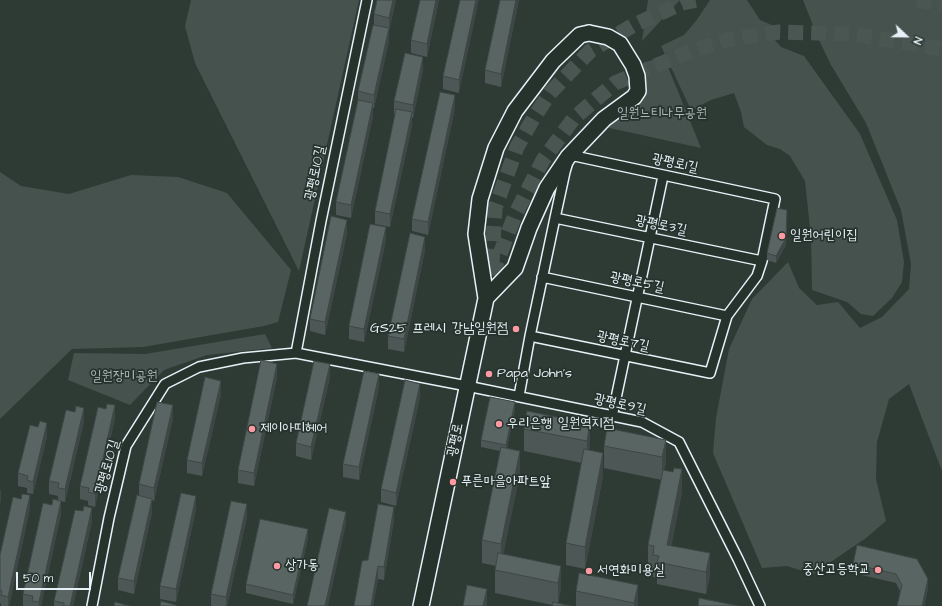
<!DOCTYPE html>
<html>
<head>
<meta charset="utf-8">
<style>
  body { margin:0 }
  #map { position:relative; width:942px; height:606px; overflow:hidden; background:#2e3b35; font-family:"Architects Daughter",sans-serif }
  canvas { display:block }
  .north { position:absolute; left:886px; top:16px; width:40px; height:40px; -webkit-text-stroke:3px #26332d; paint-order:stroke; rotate:112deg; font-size:11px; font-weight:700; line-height:16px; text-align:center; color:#e8f1f8 }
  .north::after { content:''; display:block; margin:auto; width:14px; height:18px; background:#e8f1f8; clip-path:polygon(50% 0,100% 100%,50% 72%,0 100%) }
  .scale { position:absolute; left:16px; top:572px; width:75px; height:18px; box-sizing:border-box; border:2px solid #e8f1f8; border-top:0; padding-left:5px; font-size:12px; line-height:14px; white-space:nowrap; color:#e8f1f8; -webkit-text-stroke:3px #26332d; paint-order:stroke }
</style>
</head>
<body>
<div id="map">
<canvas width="942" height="606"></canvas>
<div class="north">N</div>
<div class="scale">50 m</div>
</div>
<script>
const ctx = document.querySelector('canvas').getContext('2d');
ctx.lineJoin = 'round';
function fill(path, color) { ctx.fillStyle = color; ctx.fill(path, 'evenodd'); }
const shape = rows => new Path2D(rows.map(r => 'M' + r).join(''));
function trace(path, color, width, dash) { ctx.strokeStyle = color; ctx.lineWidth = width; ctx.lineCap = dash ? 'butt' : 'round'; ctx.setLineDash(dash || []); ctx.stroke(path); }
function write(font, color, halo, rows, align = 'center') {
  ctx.font = font + ' "Architects Daughter","Poor Story",sans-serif'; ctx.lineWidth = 3.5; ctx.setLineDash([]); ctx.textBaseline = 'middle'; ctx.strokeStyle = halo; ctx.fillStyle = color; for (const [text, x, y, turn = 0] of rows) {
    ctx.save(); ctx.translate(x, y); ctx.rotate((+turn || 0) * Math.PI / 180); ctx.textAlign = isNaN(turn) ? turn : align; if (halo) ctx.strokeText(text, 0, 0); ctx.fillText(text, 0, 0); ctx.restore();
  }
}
fill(shape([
  [191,0,359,0,299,271,195,63,185,26],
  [648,0,680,0,642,41],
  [710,0,747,0,760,20,772,25,774,39,781,47,804,56,860,134,897,220,904,262,902,282,892,298,873,316,861,314,847,302,812,290,811,237,805,181,790,156,780,149,767,145,744,127,741,112,734,93,711,100,691,110,661,46,684,35,696,21],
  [803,0,942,0,942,471,909,384,889,399,877,442,876,479,886,521,866,538,813,574,787,566,762,568,713,453,716,418,729,349,752,299,788,262,799,288,817,305,838,302,860,328,882,317,909,289,911,264,901,210,866,123,831,65,818,38],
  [664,57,701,148,605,127,642,100,645,62],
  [0,172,21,186,69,194,131,175,178,177,227,193,291,270,278,322,264,326,143,347,72,349,0,419],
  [265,334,272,348,207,355,164,370,130,405,68,380,74,353,145,354]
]), '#45524e');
trace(shape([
  [917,0,942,5],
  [492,264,495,208,517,147,533,119,550,93,590,51,632,26,682,3,698,0],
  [492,275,515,215,543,160,574,118,615,83,691,51,731,39,779,32,853,34,942,49]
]), '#4a5652', 15, [15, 8]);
const minor = shape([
  [555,218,762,261],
  [542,277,727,316],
  [296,353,321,221,367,0],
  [519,396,530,336,555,218,565,172,570,155,775,199,762,261,757,276,727,316,710,373,530,336],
  [612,417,663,176],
  [92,606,109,518,126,446,165,384,199,367,243,358,296,353,467,386,642,422,679,442,738,559,760,606]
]);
const primary = shape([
  [589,33,608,37,620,44,633,65,637,76,638,91,634,97,604,119,568,157,547,188,529,228,515,268,486,298,476,234,480,199,496,148,515,111,553,61,580,35,589,33],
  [421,606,488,289]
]);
trace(minor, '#e8f1f8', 12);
trace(primary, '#e8f1f8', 18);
trace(minor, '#26332d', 9);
trace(primary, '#26332d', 15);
fill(shape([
  [396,0,389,31,389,30,389,41,374,108,373,108,373,116,351,218,336,215,336,202,358,100,358,91,374,25,374,14],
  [420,0,439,0,427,57,411,53,411,40],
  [460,0,459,93,443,89,443,76],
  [500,0,519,0,501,87,485,83,485,70],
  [423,70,413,118,412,118,412,125,390,227,375,224,375,211,395,115,394,114,394,101],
  [455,108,428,235,412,231,412,219],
  [787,217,786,245,776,263,767,260,767,253],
  [347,233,325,335,310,331,310,319],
  [386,240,364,342,349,339,349,326],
  [425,250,404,352,388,349,388,336],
  [277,377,254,486,238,483,238,470],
  [330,377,311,460,296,456,296,443],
  [379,387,359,480,343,477,343,464],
  [221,394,202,476,187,473,187,460],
  [420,397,396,506,381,502,381,489],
  [515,409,507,448,520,473,503,554,561,566,561,588,558,603,552,605,495,593,495,570,496,566,482,563,482,540,500,451,481,447,481,440],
  [115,418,95,507,88,505,88,501,80,499,80,486],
  [173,418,154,501,152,500,152,512,134,594,118,590,118,578,139,495,139,484],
  [84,421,65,502,61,501,61,514,41,606,23,606,23,594,52,505,58,500,58,496,49,494,49,481],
  [590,424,590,446,589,450,603,476,585,569,566,565,566,543,582,463,524,451,524,429],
  [47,436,33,494,27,493,27,488,18,486,18,473],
  [666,440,666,463,664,470,682,492,671,546,710,553,710,576,706,594,657,584,657,578,653,577,653,569,648,568,648,545,662,480,604,468,604,446],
  [30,508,9,606,1,606,1,604,0,603,0,555],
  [196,509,176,602,160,599,160,586],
  [247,517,227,606,211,606,211,594],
  [394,520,384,580,378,579,373,606,354,606,368,560],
  [92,521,73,606,54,606,54,601],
  [308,538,293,604,246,593,246,584],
  [857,545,928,588,924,606,897,606,900,591,896,583,853,573,853,564],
  [638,585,638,606,576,606,576,591]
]), '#4d5755');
fill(shape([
  [393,0,396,0,389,31,389,18],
  [436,0,439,0,427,57,427,44],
  [476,0,479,0,459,93,459,80],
  [516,0,519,0,501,87,501,74],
  [389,28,389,41,374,108,374,95],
  [423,57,423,70,413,118,413,105],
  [455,95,455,108,428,235,428,222],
  [373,103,373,116,351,218,351,205],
  [412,112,412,125,390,227,390,214],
  [787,210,786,245,776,263,776,256],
  [347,220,347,233,325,335,325,322],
  [386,227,386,240,364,342,364,329],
  [425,237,425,250,404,352,404,339],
  [277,364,277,377,254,486,254,473],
  [330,364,330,377,311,460,311,447],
  [379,374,379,387,359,480,359,467],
  [221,381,221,394,202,476,202,463],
  [420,384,420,397,396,506,396,493],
  [515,402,515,409,506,452,506,445],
  [115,405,115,418,95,507,95,494],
  [173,405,173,418,154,501,154,488],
  [84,408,84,421,65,502,65,489],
  [47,423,47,436,33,494,33,482],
  [590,424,590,446,587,464,587,441],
  [666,440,666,463,662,480,662,457],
  [520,451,520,473,501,567,501,544],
  [603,453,603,476,585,569,585,547],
  [682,469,682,492,668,564,667,545],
  [1,489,1,502,0,504,0,491],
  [30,495,30,508,9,606,8,606,8,597],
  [196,496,196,509,176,602,176,589],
  [152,499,152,512,134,594,134,581],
  [61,501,61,514,41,606,39,606,39,602],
  [247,504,247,517,227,606,226,606,226,597],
  [394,507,394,520,384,580,384,567],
  [92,508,92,521,73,606,70,606],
  [346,512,346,524,328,606,325,606],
  [308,529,308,538,293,604,293,595],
  [710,553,710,576,706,594,706,572],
  [378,566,378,579,373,606,371,606],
  [561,566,561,588,558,606,558,583],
  [928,579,928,588,924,606,922,606],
  [638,585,638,606,634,606,634,603],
  [487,589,487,606,483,606]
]), '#3e4745');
const building = shape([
  [377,0,393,0,389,18,374,14,377,0],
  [420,0,436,0,427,44,411,40,420,0],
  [460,0,476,0,459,80,443,76,460,0],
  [500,0,516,0,501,74,485,70,500,0],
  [373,25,389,28,374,95,358,91,373,25],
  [405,53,423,57,413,105,394,101,405,53],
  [440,92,455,95,428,222,412,219,440,92],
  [358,100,373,103,351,205,336,202,358,100],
  [396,109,412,112,390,214,375,211,396,109],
  [777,208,787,210,786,238,776,256,767,253,777,208],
  [331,216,347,220,325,322,310,319,331,216],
  [370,224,386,227,364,329,349,326,370,224],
  [410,233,425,237,404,339,388,336,410,233],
  [261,360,277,364,254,473,238,470,261,360],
  [314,361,330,364,311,447,296,443,314,361],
  [364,371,379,374,359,467,343,464,364,371],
  [205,377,221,381,202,463,187,460,205,377],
  [405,380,420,384,396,493,381,489,405,380],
  [490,397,515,402,506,445,481,440,490,397],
  [157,402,173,405,154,488,139,484,157,402],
  [107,404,115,405,95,494,88,492,89,488,80,486,98,407,106,409,107,404],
  [76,406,84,408,65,489,58,488,59,483,49,481,66,410,75,412,76,406],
  [527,411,590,424,587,441,524,429,527,411],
  [40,421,47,423,33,482,27,480,28,476,18,473,30,425,38,427,40,421],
  [607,428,666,440,662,457,604,446,607,428],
  [501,447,520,451,501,544,482,540,501,447],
  [584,449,603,453,585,547,566,543,584,449],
  [674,468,682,469,667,545,710,553,706,572,657,562,659,556,653,555,654,546,648,545,663,470,673,472,674,468],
  [181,493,196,496,176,589,160,586,181,493],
  [22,494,30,495,8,597,1,595,2,591,0,590,0,555,13,497,21,499,22,494],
  [137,495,152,499,134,581,118,578,137,495],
  [53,499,61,501,39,602,32,601,33,596,23,594,43,503,52,505,53,499],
  [231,501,247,504,226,597,211,594,231,501],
  [378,504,394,507,384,567,378,566,371,606,354,606,362,561,368,560,378,504],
  [84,506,92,508,70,606,64,606,64,603,54,601,75,510,83,511,84,506],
  [329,508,346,512,325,606,307,606,329,508],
  [260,519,308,529,293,595,246,584,260,519],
  [857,545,917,559,928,579,922,606,897,606,902,585,896,574,853,564,857,545],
  [498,553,561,566,558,583,495,570,498,553],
  [579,573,638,585,634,603,576,591,579,573],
  [467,585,487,589,483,606,463,606,467,585],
  [699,598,739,606,698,606,699,598],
  [161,601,176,605,176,606,160,606,161,601],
  [115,602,130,606,114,606,115,602],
  [553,602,571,606,552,606,553,602]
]);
fill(building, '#596563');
trace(building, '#3e4745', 1);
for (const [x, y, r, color] of [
  [782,236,4,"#ff9aa2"],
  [516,329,4,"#ff9aa2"],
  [489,374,4,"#ff9aa2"],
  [499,424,4,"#ff9aa2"],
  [252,429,4,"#ff9aa2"],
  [453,482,4,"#ff9aa2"],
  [277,566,4,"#ff9aa2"],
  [878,570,4,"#ff9aa2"],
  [589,571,4,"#ff9aa2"]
]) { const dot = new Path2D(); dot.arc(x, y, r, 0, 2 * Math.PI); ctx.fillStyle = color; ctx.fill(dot); trace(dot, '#26332d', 1.5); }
write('14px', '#afb9bc', '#26332d', [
  ["일원느티나무공원",662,114],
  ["일원장미공원",124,377]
]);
write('14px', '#e8f1f8', '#26332d', [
  ["광평로1길",675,164,12],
  ["광평로10길",316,173,-78],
  ["광평로3길",661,226,12],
  ["광평로5길",637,283,12],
  ["광평로7길",623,342,12],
  ["광평로9길",620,405,13],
  ["광평로",456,440,-78],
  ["광평로10길",108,467,-74]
]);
write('14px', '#e8f1f8', '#26332d', [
  ["일원어린이집",790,236],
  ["GS25 프레시 강남일원점",508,329,"right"],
  ["Papa John's",497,374],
  ["우리은행 일원역지점",507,424],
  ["제이아띠헤어",260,429],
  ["푸른마을아파트앞",461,482],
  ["상가동",285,566],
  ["중산고등학교",870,570,"right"],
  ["서연화미용실",597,571]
], 'left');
</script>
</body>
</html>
